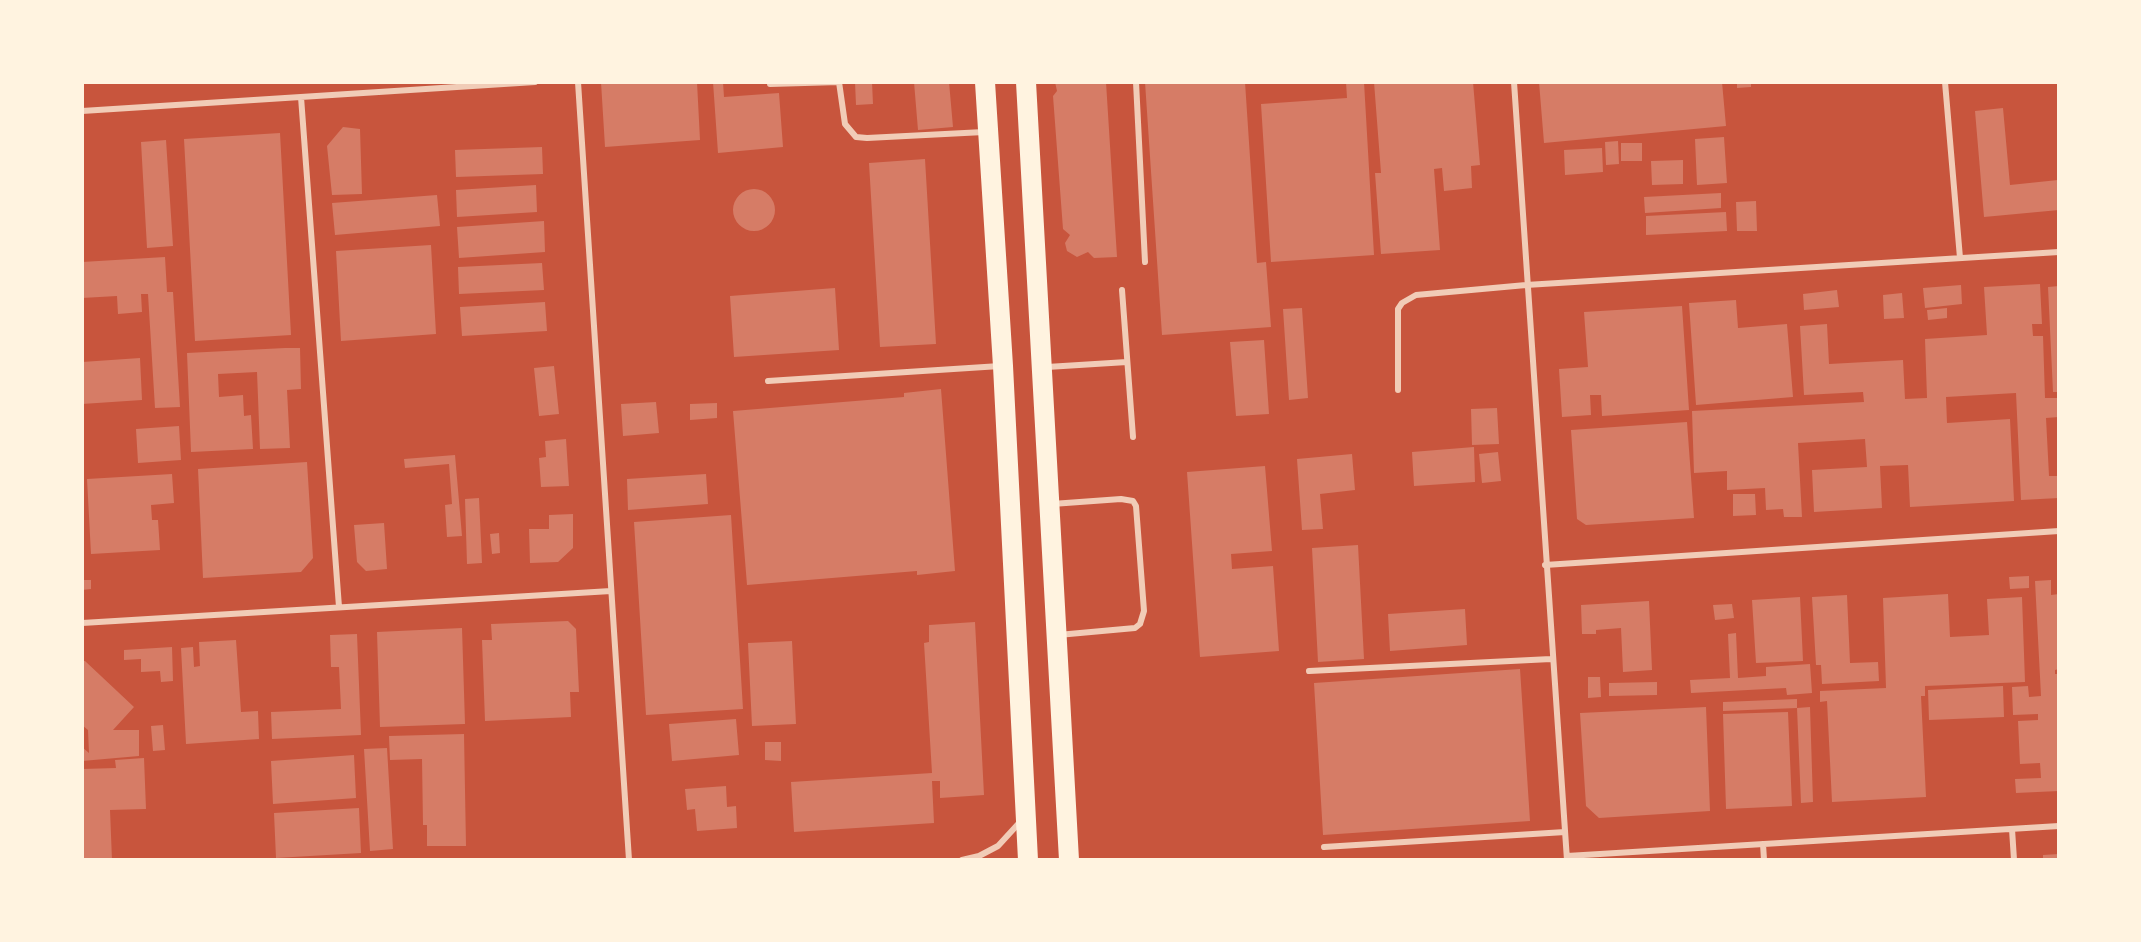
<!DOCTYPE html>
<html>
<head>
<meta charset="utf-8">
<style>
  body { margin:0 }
  #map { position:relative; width:2141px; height:942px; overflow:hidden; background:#c8553d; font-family:"IBM Plex Sans",sans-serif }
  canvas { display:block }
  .frame { position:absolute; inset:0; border:84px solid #fff3e0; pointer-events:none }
</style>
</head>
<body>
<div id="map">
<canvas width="2141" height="942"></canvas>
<div class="frame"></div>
</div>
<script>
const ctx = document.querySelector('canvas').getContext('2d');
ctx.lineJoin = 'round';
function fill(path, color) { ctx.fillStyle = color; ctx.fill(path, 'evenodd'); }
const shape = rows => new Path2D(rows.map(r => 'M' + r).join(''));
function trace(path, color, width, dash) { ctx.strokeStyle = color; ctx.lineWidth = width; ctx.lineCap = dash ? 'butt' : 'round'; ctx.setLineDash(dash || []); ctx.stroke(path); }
fill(shape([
  [601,82,697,82,700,140,605,147],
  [713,82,723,82,724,97,779,93,783,147,718,153],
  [855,82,872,82,873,104,856,105],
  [914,82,949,82,953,127,918,130],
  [1055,82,1106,82,1117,257,1094,258,1088,252,1077,257,1067,251,1065,243,1070,235,1063,229,1053,96,1057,91],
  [1145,82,1245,82,1257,263,1266,262,1271,327,1162,335],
  [1346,82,1364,82,1374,255,1271,262,1261,104,1347,98],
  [1374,82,1473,82,1480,165,1471,166,1472,188,1444,191,1442,168,1434,169,1440,250,1381,254,1375,173,1381,173],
  [1539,82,1722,82,1726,126,1544,143],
  [1737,82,1751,82,1751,87,1737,88],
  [2003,108,2010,185,2058,180,2059,210,1984,217,1975,111],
  [343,127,360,129,362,194,332,195,327,146],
  [280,133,291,335,195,341,184,139],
  [1724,137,1727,183,1697,185,1695,139],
  [166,140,173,246,147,248,141,142],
  [1618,141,1619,164,1606,165,1605,142],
  [1621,143,1642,143,1642,161,1621,161],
  [542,147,543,174,456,177,455,150],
  [1602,148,1603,172,1565,175,1564,150],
  [925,159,936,344,880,347,869,163],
  [1683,160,1683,184,1652,185,1651,161],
  [536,185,537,212,457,217,456,190],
  '733 210a21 21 0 1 1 42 0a21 21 0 1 1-42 0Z',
  [1721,193,1721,208,1645,213,1644,197],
  [437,195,440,226,335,235,332,203],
  [1756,201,1757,231,1737,231,1736,202],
  [1726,212,1727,231,1646,235,1646,216],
  [544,221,545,252,459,258,457,227],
  [431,245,436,334,341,341,336,251],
  [165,257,167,292,173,292,180,407,155,408,148,294,141,294,142,312,118,314,117,296,82,298,82,262],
  [542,263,544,290,459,294,458,267],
  [2040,284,2042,324,2032,324,2033,336,2043,336,2045,398,2059,398,2059,417,2046,418,2049,476,2059,476,2059,498,2021,500,2016,393,1946,397,1947,423,2010,419,2014,501,1910,507,1908,465,1880,466,1882,508,1814,512,1812,470,1867,467,1865,439,1798,443,1802,517,1784,517,1783,509,1766,510,1765,488,1727,490,1727,471,1694,473,1692,411,1864,402,1863,392,1804,395,1800,326,1827,324,1829,364,1903,360,1905,399,1927,398,1925,339,1987,335,1984,287],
  [1961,285,1962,304,1925,308,1923,288],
  [2059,286,2059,392,2053,392,2048,287],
  [835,288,839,350,734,357,730,296],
  [1837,290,1839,307,1804,310,1803,294],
  [1902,293,1904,318,1884,319,1883,295],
  [1736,300,1738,328,1787,324,1793,397,1696,405,1689,303],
  [545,302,547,331,462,336,460,307],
  [1682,306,1689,410,1602,416,1601,395,1590,395,1591,415,1562,417,1559,369,1588,367,1584,312],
  [1302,308,1308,398,1289,400,1283,309],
  [1947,308,1947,318,1928,320,1927,310],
  [1264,340,1269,414,1236,416,1230,342],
  [285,348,300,348,301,389,287,390,290,448,260,449,257,372,218,374,219,397,243,395,244,416,251,415,253,449,191,452,187,353],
  [140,358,142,400,82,404,82,362],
  [554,366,559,414,539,416,534,368],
  [941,389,955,571,917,575,917,571,747,585,733,411,904,397,904,393],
  [656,402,659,433,623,436,621,404],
  [717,403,717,418,690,420,690,404],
  [1497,408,1499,444,1472,445,1471,409],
  [1687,422,1694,518,1586,525,1577,519,1571,430],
  [179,426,181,460,138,463,136,429],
  [566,439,569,486,541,487,539,458,546,457,545,441],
  [1474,447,1475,482,1414,486,1412,452],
  [1498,452,1501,481,1482,483,1479,454],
  [1352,454,1355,490,1320,494,1323,529,1302,530,1297,459],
  [455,455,462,536,447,537,445,505,452,504,449,464,405,468,404,459],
  [307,462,313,558,301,572,203,578,198,469],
  [1265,466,1272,551,1231,554,1232,569,1273,566,1279,651,1200,657,1187,472],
  [172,474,174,503,151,505,152,520,158,520,160,550,91,554,87,479],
  [706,474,708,504,628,510,627,479],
  [1733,494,1755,494,1756,515,1733,516],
  [479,498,482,563,467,564,465,499],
  [573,514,573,548,558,562,530,563,529,529,549,529,549,515],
  [731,515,743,709,646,715,634,522],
  [384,523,387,569,366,571,357,562,354,525],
  [499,533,500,553,492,554,490,534],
  [1358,545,1364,659,1318,662,1312,548],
  [2029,576,2029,588,2010,589,2009,577],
  [82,580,91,580,91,589,82,590],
  [2051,580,2051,595,2059,594,2059,669,2055,670,2055,674,2059,674,2059,791,2016,793,2015,779,2041,778,2040,763,2020,764,2018,721,2038,720,2038,714,2013,715,2012,687,2028,686,2029,697,2041,696,2035,581],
  [1948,594,1950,637,1989,635,1987,599,2022,597,2025,682,1925,686,1925,696,1921,696,1926,797,1832,802,1827,701,1820,702,1820,691,1886,688,1883,598],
  [1847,595,1850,663,1878,662,1879,681,1822,684,1821,665,1816,665,1812,597],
  [1800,597,1803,661,1756,663,1752,600],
  [1649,601,1652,670,1623,672,1621,628,1596,630,1596,634,1582,634,1581,605],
  [1732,604,1734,618,1715,620,1713,605],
  [1465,609,1467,645,1390,651,1388,614],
  [568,621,576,629,579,692,570,692,571,717,485,721,482,640,492,640,491,624],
  [975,622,984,795,940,798,940,781,932,781,934,823,794,832,791,782,932,773,924,643,929,642,929,625],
  [462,628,465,724,380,727,377,632],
  [1736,633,1738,678,1766,676,1766,667,1810,664,1812,693,1787,695,1786,688,1691,693,1690,680,1730,678,1728,634],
  [357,634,361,735,272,739,271,712,341,709,339,667,331,667,330,635],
  [236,640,241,712,258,711,259,739,186,744,181,648,193,647,194,667,200,666,199,642],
  [792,641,796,724,752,726,748,643],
  [172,647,173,681,161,682,160,671,141,672,141,659,124,660,124,650],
  [82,661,85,661,134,707,113,730,139,730,139,756,82,761,82,747,89,753,88,730,82,725],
  [1520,669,1530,821,1323,835,1314,683],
  [1588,677,1600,677,1601,697,1588,698],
  [1657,682,1657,695,1609,696,1609,683],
  [2003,686,2004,717,1929,720,1928,690],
  [1797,699,1797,708,1723,711,1723,702],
  [1706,707,1710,811,1599,818,1586,806,1580,713],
  [1810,707,1813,802,1801,803,1797,708],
  [1788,712,1792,806,1726,809,1723,714],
  [736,719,739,755,672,761,669,724],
  [163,725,165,750,153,751,151,726],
  [464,734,466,846,427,846,427,825,423,825,422,759,390,760,389,736],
  [765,742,781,742,781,761,765,760],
  [387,748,393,849,370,851,364,749],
  [354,755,356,798,273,804,271,761],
  [144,758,146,809,110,810,112,860,82,860,82,769,116,768,115,760],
  [726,786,727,807,736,806,737,828,697,831,695,809,687,810,685,789],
  [359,808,361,853,276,858,274,813],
  [2059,854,2059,860,2043,860,2043,855]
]), '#d67c66');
trace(shape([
  [578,82,629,860],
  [839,82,845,124,856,137,867,138,984,132],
  [1136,82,1145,262],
  [1514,82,1567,860],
  [1945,82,1960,258],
  [770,84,839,82],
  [301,97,339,607],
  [82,111,535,82],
  [1122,290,1133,437],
  [1047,367,1127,362],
  [768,381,1000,366],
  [1398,390,1398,309,1402,303,1416,295,1526,285,2059,252],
  [1052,504,1121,499,1133,501,1136,506,1144,611,1140,624,1135,628,1058,635],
  [1545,565,2059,531],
  [82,623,611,591],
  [1309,671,1551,659],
  [2012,829,2014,860],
  [1763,844,1764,860],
  [1324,847,1565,832],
  [1567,856,2059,826],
  [962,860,979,856,998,846,1020,822]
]), '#f1ccb7', 6);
trace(shape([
  [985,82,1003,366,1028,860],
  [1026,82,1069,860]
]), '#fff3e0', 20);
</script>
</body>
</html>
